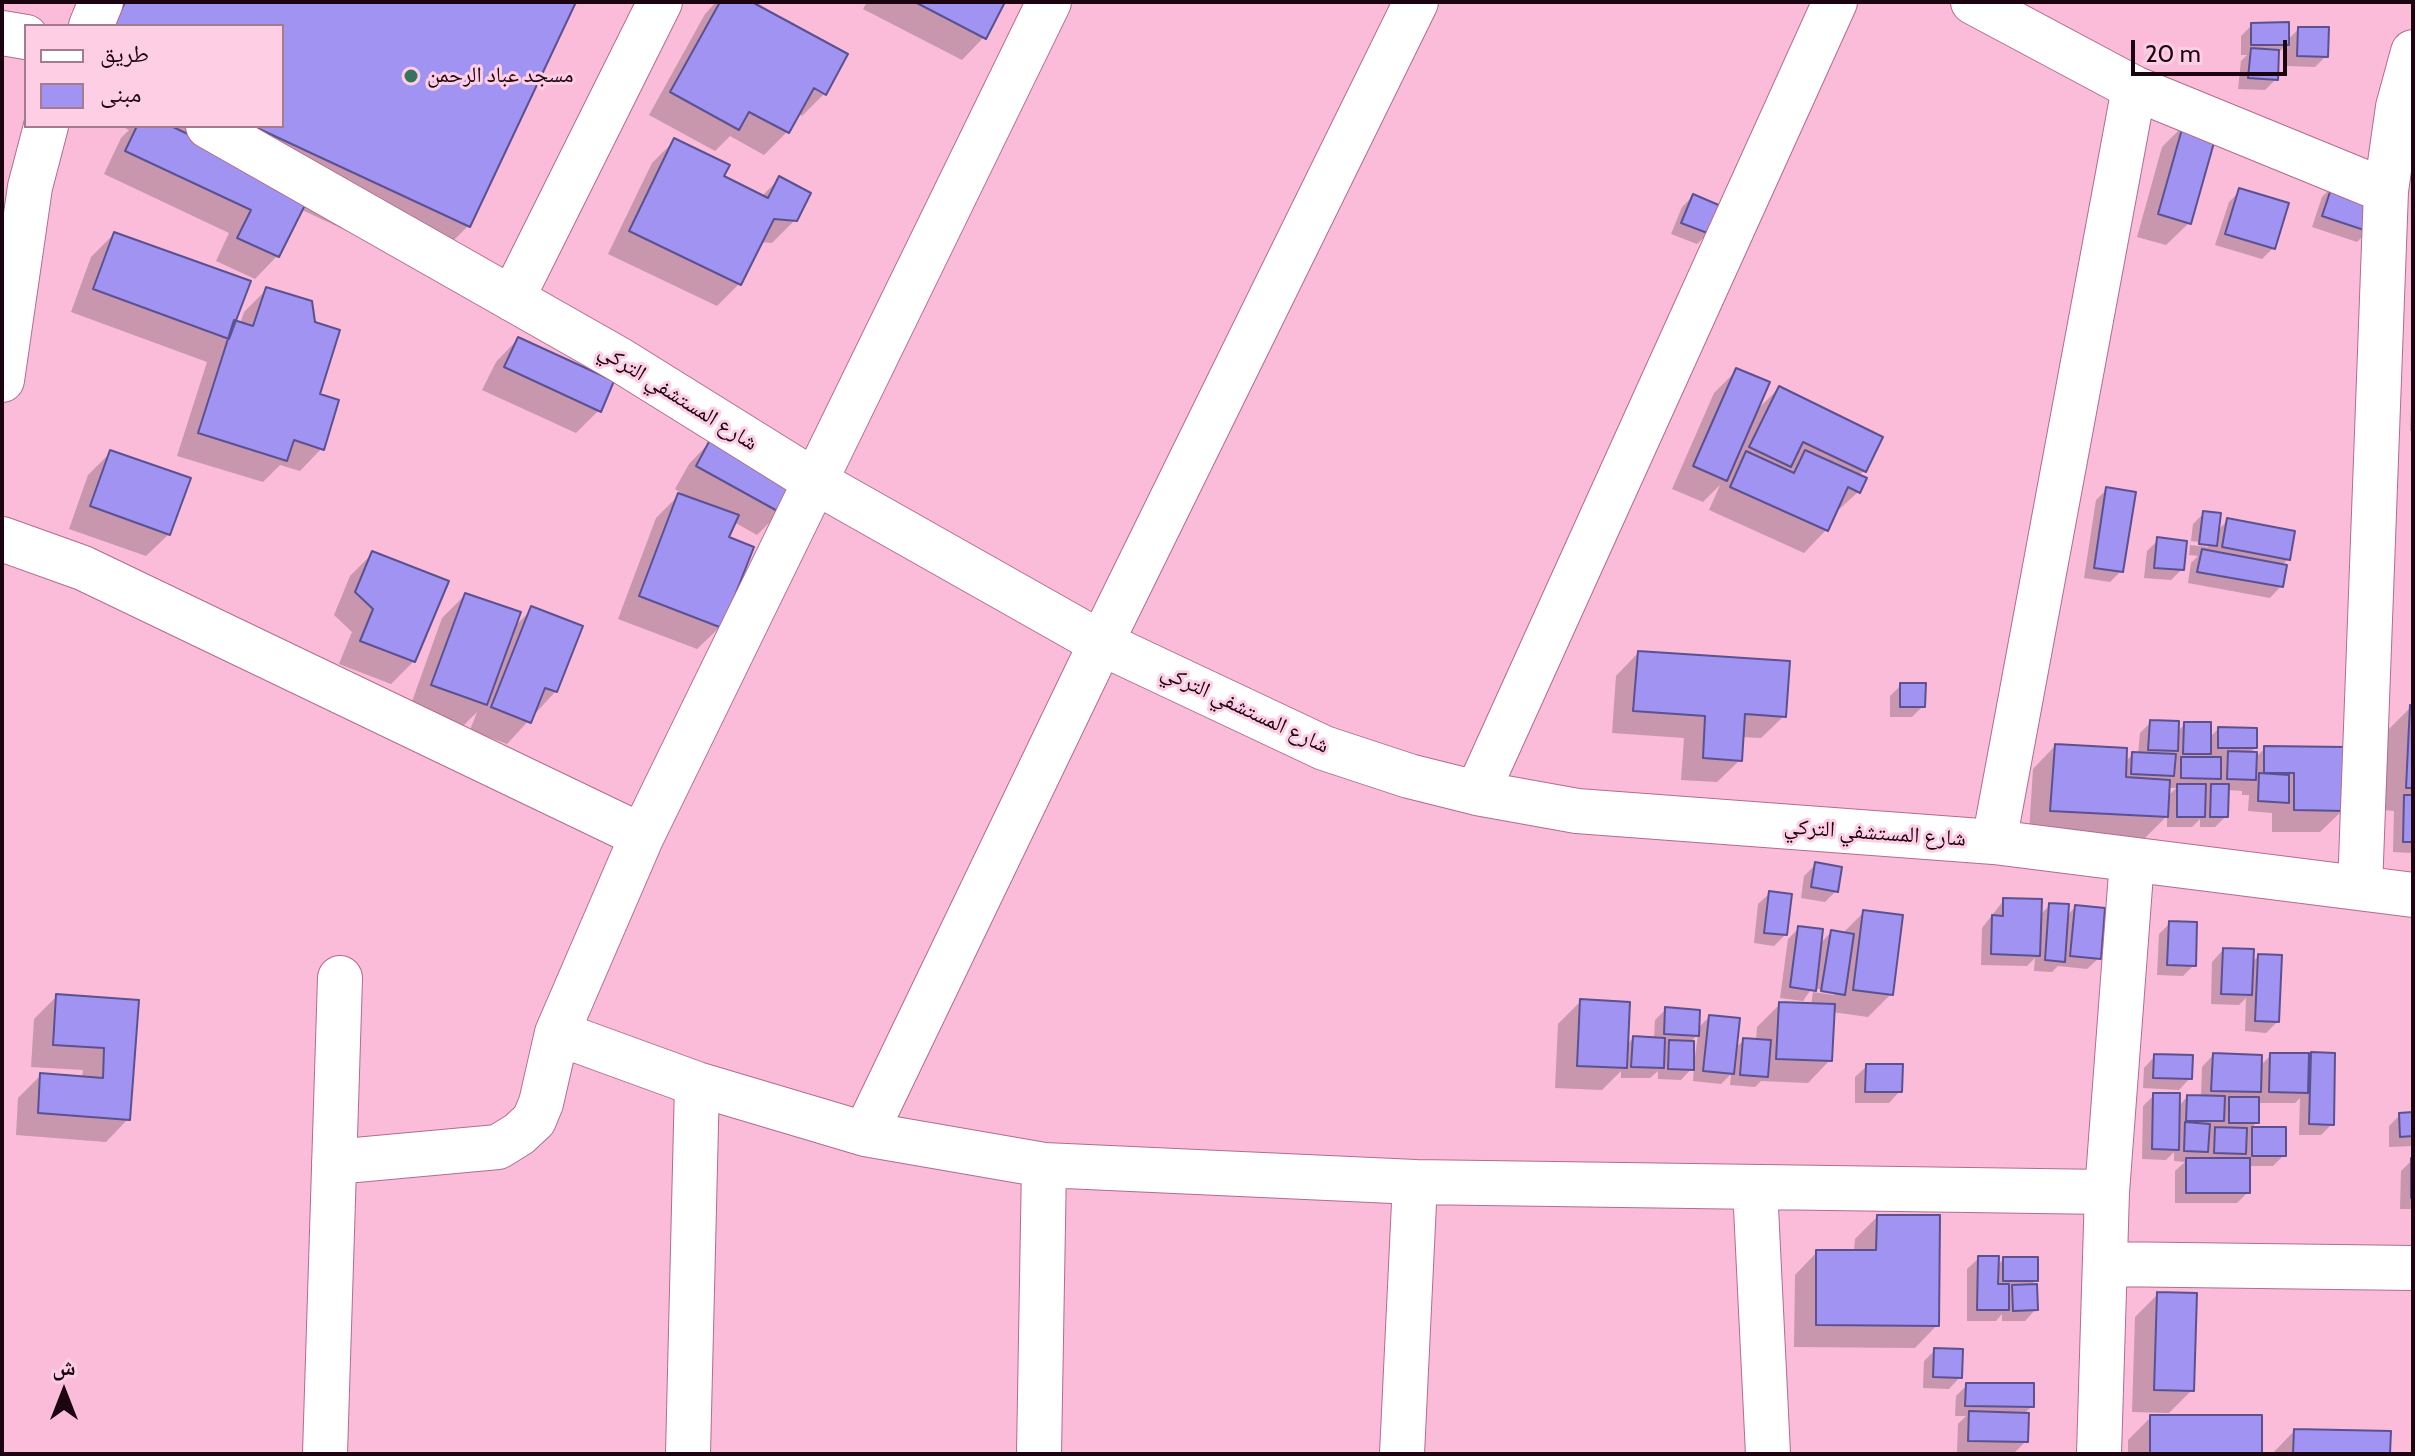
<!DOCTYPE html>
<html>
<head>
<meta charset="utf-8">
<style>
  body { margin:0 }
  #map { position:relative; width:2415px; height:1456px; overflow:hidden; background:#fabcd9; font-family:Cabin,"Noto Naskh Arabic",sans-serif }
  canvas { display:block }
  .frame { position:absolute; inset:0; border:4px solid #1b0310; pointer-events:none }
  .legend { position:absolute; left:24px; top:24px; width:260px; height:104px; box-sizing:border-box; background:#fecfe4; border:2px solid #a37d8f; margin:0; padding:10px 14px; list-style:none; font-size:24px; color:#1b0310 }
  .legend li { display:flex; align-items:center; gap:16px; height:40px }
  .legend b { width:40px; border:2px solid #a37d8f }
  .north { position:absolute; left:24px; top:1352px; width:80px; height:80px; -webkit-text-stroke:6px #fecfe4; paint-order:stroke; rotate:0deg; font-size:22px; font-weight:700; line-height:32px; text-align:center; color:#1b0310 }
  .north::after { content:''; display:block; margin:auto; width:28px; height:36px; background:#1b0310; clip-path:polygon(50% 0,100% 100%,50% 72%,0 100%) }
  .scale { position:absolute; left:2131px; top:40px; width:156px; height:36px; box-sizing:border-box; border:4px solid #1b0310; border-top:0; padding-left:10px; font-size:24px; line-height:28px; white-space:nowrap; color:#1b0310; -webkit-text-stroke:6px #fecfe4; paint-order:stroke }
</style>
</head>
<body>
<div id="map">
<canvas width="2415" height="1456"></canvas>
<div class="frame"></div>
<ul class="legend">
<li><b style="height:10px;background:#fff"></b>طريق</li>
<li><b style="height:22px;background:#a193f2"></b>مبنى</li>
</ul>
<div class="north">ش</div>
<div class="scale">20 m</div>
</div>
<script>
const ctx = document.querySelector('canvas').getContext('2d');
ctx.lineJoin = 'round';
function fill(path, color) { ctx.fillStyle = color; ctx.fill(path, 'evenodd'); }
const shape = rows => new Path2D(rows.map(r => 'M' + r).join(''));
function trace(path, color, width, dash) { ctx.strokeStyle = color; ctx.lineWidth = width; ctx.lineCap = dash ? 'butt' : 'round'; ctx.setLineDash(dash || []); ctx.stroke(path); }
function write(font, color, halo, rows, align = 'center') {
  ctx.font = font + ' Cabin,"Noto Naskh Arabic",sans-serif'; ctx.lineWidth = 6; ctx.setLineDash([]); ctx.textBaseline = 'middle'; ctx.strokeStyle = halo; ctx.fillStyle = color; for (const [text, x, y, turn = 0] of rows) {
    ctx.save(); ctx.translate(x, y); ctx.rotate((+turn || 0) * Math.PI / 180); ctx.textAlign = isNaN(turn) ? turn : align; if (halo) ctx.strokeText(text, 0, 0); ctx.fillText(text, 0, 0); ctx.restore();
  }
}
fill(shape([
  [105,2,574,2,468,226,426,268,300,209,277,256,255,279,216,261,229,233,104,174,121,138,129,130,121,126,282,126,282,26,93,26],
  [716,2,747,2,825,93,802,116,797,113,787,132,764,155,730,136,715,151,649,115,705,14],
  [867,2,1003,2,984,37,962,60,863,9],
  [2252,25,2287,40,2299,29,2326,56,2315,67,2287,66,2287,44,2277,54,2276,79,2265,90,2238,89,2241,61,2247,55,2241,55,2241,36],
  [2185,124,2189,223,2166,245,2137,237,2162,147],
  [675,140,722,177,761,197,779,179,795,220,772,243,760,242,739,284,717,306,608,254,652,163],
  [2333,186,2368,231,2357,242,2312,227,2322,197],
  [2240,191,2273,248,2262,259,2215,245,2229,202],
  [1693,196,1708,233,1697,244,1671,234,1682,207],
  [114,234,240,324,244,312,267,289,317,396,322,448,300,471,280,465,263,482,177,456,207,362,71,312,91,257],
  [518,339,599,410,576,433,482,390,496,362],
  [2413,365,2413,431,2410,431],
  [1737,370,1754,413,1779,388,1864,471,1858,476,1864,479,1858,492,1834,514,1826,530,1804,553,1709,510,1720,485,1703,502,1672,489,1714,393],
  [711,441,780,512,757,535,734,522,727,539,720,627,697,649,618,619,656,518,681,493,675,489,689,464],
  [111,452,169,534,146,556,69,529,88,475],
  [2107,489,2121,571,2110,582,2084,578,2096,500],
  [2413,506,2413,537,2411,537,2411,507],
  [2204,513,2217,531,2227,521,2288,559,2281,566,2281,586,2270,598,2188,583,2191,563,2198,556,2189,555,2190,545,2208,547,2208,543,2191,541,2193,524],
  [2158,540,2182,569,2171,580,2144,578,2147,551],
  [372,554,414,661,391,684,339,664,352,632,334,615,350,576],
  [465,595,513,628,532,609,556,691,507,744,470,730,477,712,463,726,410,707,442,618],
  [1638,653,1784,716,1761,738,1741,737,1740,760,1717,782,1681,780,1684,738,1612,733,1616,676],
  [1901,685,1923,706,1912,717,1890,717,1890,696],
  [2411,707,2413,708,2413,853,2393,852,2394,811,2384,810,2388,730],
  [2151,722,2177,732,2185,724,2209,738,2218,729,2255,748,2249,754,2255,758,2265,748,2343,810,2320,832,2272,832,2272,813,2248,811,2249,795,2242,795,2242,791,2227,790,2226,816,2215,827,2200,827,2200,819,2192,827,2167,827,2167,816,2144,839,2029,833,2033,769,2055,746,2124,763,2133,754,2138,754,2140,733],
  [2168,788,2176,788,2167,797],
  [1816,864,1836,891,1825,902,1801,898,1804,876],
  [1770,893,1785,935,1774,946,1754,943,1758,904],
  [2004,900,2040,915,2050,905,2066,917,2075,907,2099,958,2087,969,2058,966,2052,972,2034,971,2035,958,2027,966,1981,965,1982,928],
  [1864,912,1891,994,1868,1017,1832,1012,1830,1060,1808,1083,1761,1081,1755,1087,1730,1085,1731,1074,1721,1084,1693,1081,1694,1066,1681,1080,1658,1079,1658,1071,1650,1078,1621,1078,1621,1071,1602,1090,1555,1088,1558,1024,1581,1001,1626,1046,1633,1038,1654,1039,1655,1020,1666,1009,1697,1029,1709,1017,1734,1049,1744,1040,1756,1041,1757,1027,1780,1004,1811,1005,1813,992,1834,995,1834,991,1812,988,1803,1001,1780,998,1788,939,1799,928,1819,945,1831,932,1842,934],
  [1698,1034,1695,1057,1692,1057,1690,1043],
  [2170,923,2194,965,2183,976,2157,975,2159,934],
  [2223,950,2252,963,2258,956,2277,1022,2266,1033,2245,1031,2246,998,2239,1005,2211,1004,2212,962],
  [57,996,137,1002,128,1119,106,1142,16,1135,18,1098,41,1075,82,1078,83,1070,31,1067,34,1019],
  [2312,1054,2332,1124,2321,1135,2299,1135,2300,1098,2295,1103,2257,1103,2257,1122,2251,1129,2284,1129,2284,1155,2273,1166,2248,1166,2248,1192,2237,1203,2175,1203,2175,1171,2185,1162,2174,1161,2174,1152,2166,1160,2142,1159,2143,1106,2154,1095,2178,1107,2187,1097,2201,1097,2202,1067,2213,1055,2260,1066,2271,1055],
  [2155,1056,2190,1078,2179,1090,2143,1088,2144,1068],
  [1867,1066,1900,1091,1889,1103,1855,1103,1855,1077],
  [2413,1114,2413,1146,2389,1147,2389,1126,2400,1115],
  [2412,1160,2413,1209,2400,1209,2401,1171],
  [1877,1217,1937,1325,1915,1348,1794,1347,1795,1275,1817,1252,1854,1252,1855,1239],
  [1979,1258,1996,1266,2004,1259,2036,1280,2029,1287,2036,1309,2025,1321,2002,1321,2002,1314,1996,1321,1967,1321,1967,1269],
  [2158,1294,2192,1390,2169,1413,2132,1412,2135,1317],
  [1935,1350,1960,1377,1949,1389,1923,1388,1924,1361],
  [1967,1385,2032,1406,2023,1415,2026,1441,2015,1452,1957,1452,1958,1424,1966,1416,1955,1416,1956,1396],
  [2151,1417,2260,1454,2128,1454,2128,1440],
  [2294,1431,2388,1454,2272,1454]
]), '#0003');
const building = shape([
  [125,2,576,2,470,227,253,126,282,126,282,26,114,26,125,2],
  [720,2,752,2,848,54,826,95,814,88,789,133,749,112,739,130,670,92,720,2],
  [915,2,1005,2,986,39,915,2],
  [2289,22,2289,45,2251,45,2251,23,2289,22],
  [2298,27,2329,27,2328,57,2297,56,2298,27],
  [2251,48,2279,50,2278,80,2248,78,2251,48],
  [2184,122,2217,132,2191,224,2158,214,2184,122],
  [137,126,171,126,311,193,279,257,237,238,251,210,125,151,137,126],
  [674,138,730,165,724,176,768,198,779,176,811,193,797,221,774,219,741,285,629,231,674,138],
  [2333,183,2381,200,2370,232,2322,216,2333,183],
  [2239,188,2289,203,2275,249,2225,234,2239,188],
  [1693,194,1721,206,1710,234,1681,223,1693,194],
  [114,232,251,281,229,339,93,289,114,232],
  [266,287,312,301,315,322,340,330,320,394,339,400,324,450,294,440,287,461,198,433,234,320,253,326,266,287],
  [518,337,614,381,601,412,504,367,518,337],
  [1736,368,1770,382,1727,481,1693,466,1736,368],
  [1779,386,1883,437,1866,472,1803,442,1791,467,1749,447,1779,386],
  [711,438,796,486,781,513,696,466,711,438],
  [110,450,191,478,170,535,90,506,110,450],
  [1805,450,1867,478,1860,493,1848,487,1828,531,1730,487,1746,451,1794,473,1805,450],
  [2106,487,2136,492,2123,572,2094,568,2106,487],
  [678,493,739,515,729,537,754,547,722,628,639,596,678,493],
  [2203,511,2221,513,2217,546,2199,544,2203,511],
  [2227,518,2295,531,2290,560,2222,547,2227,518],
  [2157,537,2187,541,2184,570,2154,568,2157,537],
  [2202,549,2287,565,2283,587,2197,572,2202,549],
  [372,551,449,581,415,662,360,641,373,609,355,592,372,551],
  [465,593,521,612,487,705,431,685,465,593],
  [531,606,583,626,557,692,545,688,531,723,491,707,531,606],
  [1638,651,1790,661,1786,717,1745,714,1742,761,1703,758,1705,716,1633,711,1638,651],
  [1900,683,1926,683,1925,707,1900,707,1900,683],
  [2410,705,2413,706,2413,788,2406,788,2410,705],
  [2150,720,2179,721,2178,751,2148,750,2150,720],
  [2184,722,2211,722,2211,754,2183,754,2184,722],
  [2218,727,2257,728,2257,748,2218,748,2218,727],
  [2055,744,2127,748,2126,777,2170,780,2168,817,2050,811,2055,744],
  [2264,746,2345,747,2345,811,2294,810,2294,773,2264,773,2264,746],
  [2228,751,2257,752,2256,780,2227,779,2228,751],
  [2132,752,2176,754,2174,776,2131,774,2132,752],
  [2181,757,2221,757,2221,779,2181,778,2181,757],
  [2259,773,2289,775,2289,803,2258,801,2259,773],
  [2177,784,2206,784,2205,817,2177,817,2177,784],
  [2211,784,2229,784,2228,817,2210,817,2211,784],
  [2404,795,2413,795,2413,842,2403,842,2404,795],
  [1815,862,1842,867,1838,892,1811,887,1815,862],
  [1769,891,1792,894,1787,935,1764,933,1769,891],
  [2003,898,2042,899,2040,956,1991,954,1992,915,2003,916,2003,898],
  [2049,903,2069,904,2065,962,2045,960,2049,903],
  [2075,905,2105,908,2101,959,2070,956,2075,905],
  [1863,910,1903,915,1893,995,1853,990,1863,910],
  [2169,921,2197,922,2196,966,2167,965,2169,921],
  [1798,926,1823,929,1816,991,1790,987,1798,926],
  [1831,930,1854,934,1845,995,1821,991,1831,930],
  [2223,948,2254,949,2252,995,2221,994,2223,948],
  [2258,954,2282,955,2279,1022,2255,1021,2258,954],
  [56,994,139,1000,130,1120,38,1113,40,1073,103,1078,104,1048,53,1045,56,994],
  [1580,999,1630,1002,1627,1068,1577,1066,1580,999],
  [1779,1002,1835,1004,1832,1061,1776,1059,1779,1002],
  [1665,1007,1700,1010,1699,1036,1664,1034,1665,1007],
  [1709,1015,1740,1018,1734,1074,1703,1071,1709,1015],
  [1633,1036,1665,1038,1664,1068,1631,1067,1633,1036],
  [1743,1038,1771,1040,1768,1077,1740,1075,1743,1038],
  [1669,1040,1694,1041,1694,1070,1668,1069,1669,1040],
  [2311,1052,2335,1053,2334,1125,2309,1124,2311,1052],
  [2213,1053,2262,1055,2261,1092,2211,1091,2213,1053],
  [2270,1053,2309,1053,2308,1093,2269,1092,2270,1053],
  [2154,1054,2193,1055,2192,1079,2153,1078,2154,1054],
  [1866,1064,1903,1064,1902,1092,1865,1092,1866,1064],
  [2153,1093,2180,1093,2179,1150,2152,1149,2153,1093],
  [2187,1095,2225,1096,2224,1121,2186,1121,2187,1095],
  [2229,1097,2259,1097,2259,1123,2229,1123,2229,1097],
  [2413,1112,2413,1136,2400,1137,2399,1113,2413,1112],
  [2185,1122,2210,1124,2208,1152,2184,1151,2185,1122],
  [2215,1127,2247,1128,2246,1154,2214,1153,2215,1127],
  [2252,1127,2286,1127,2286,1156,2252,1156,2252,1127],
  [2186,1158,2250,1158,2250,1193,2186,1193,2186,1158],
  [2411,1158,2413,1158,2413,1198,2411,1198,2411,1158],
  [1877,1215,1940,1215,1939,1326,1816,1325,1816,1250,1876,1250,1877,1215],
  [1978,1256,1999,1256,1998,1284,2009,1284,2009,1310,1977,1310,1978,1256],
  [2003,1257,2038,1257,2038,1281,2003,1281,2003,1257],
  [2037,1284,2038,1310,2013,1311,2012,1285,2037,1284],
  [2157,1292,2197,1293,2194,1391,2154,1390,2157,1292],
  [1934,1348,1963,1349,1962,1378,1933,1377,1934,1348],
  [1966,1383,2034,1383,2034,1407,1965,1406,1966,1383],
  [1969,1411,2029,1413,2028,1442,1968,1441,1969,1411],
  [2150,1415,2262,1415,2262,1454,2150,1454,2150,1415],
  [2294,1429,2391,1431,2390,1454,2293,1454,2294,1429]
]);
fill(building, '#a193f2');
trace(building, '#5b5191', 2);
const minor = shape([
  [1973,2,2134,88,2386,191],
  [91,26,101,2],
  [2,33,26,37],
  [208,126,620,360,816,482,1101,643,1324,748,1409,776,1477,793,1577,811,1994,842,2413,895],
  [512,299,660,2],
  [2,380,30,187,46,126],
  [2,539,83,568,642,836],
  [1477,793,1835,2],
  [1994,842,2134,88],
  [2360,888,2386,191,2398,107,2413,52],
  [557,1033,697,1084,865,1134,1044,1165,1415,1182,2107,1192],
  [865,1134,1101,643,1416,2],
  [334,1162,498,1147,519,1134,534,1120,541,1103,557,1033,642,836,1049,2],
  [1755,1187,1768,1454],
  [2106,1264,2413,1268],
  [325,1454,340,978],
  [688,1454,697,1084],
  [1039,1454,1044,1165],
  [1402,1454,1415,1182],
  [2099,1454,2107,1192,2132,860]
]);
trace(minor, '#b26c8f', 46);
trace(minor, '#fff', 44);
for (const [x, y, r, color] of [
  [411,76,8,"#37745f"]
]) { const dot = new Path2D(); dot.arc(x, y, r, 0, 2 * Math.PI); ctx.fillStyle = color; ctx.fill(dot); trace(dot, '#fecfe4', 3); }
write('22px', '#1b0310', '#fecfe4', [
  ["مسجد عباد الرحمن",427,76]
], 'left');
write('22px', '#1b0310', '#fecfe4', [
  ["شارع المستشفي التركي",678,397,32],
  ["شارع المستشفي التركي",1245,709,25],
  ["شارع المستشفي التركي",1875,833,4]
]);
</script>
</body>
</html>
